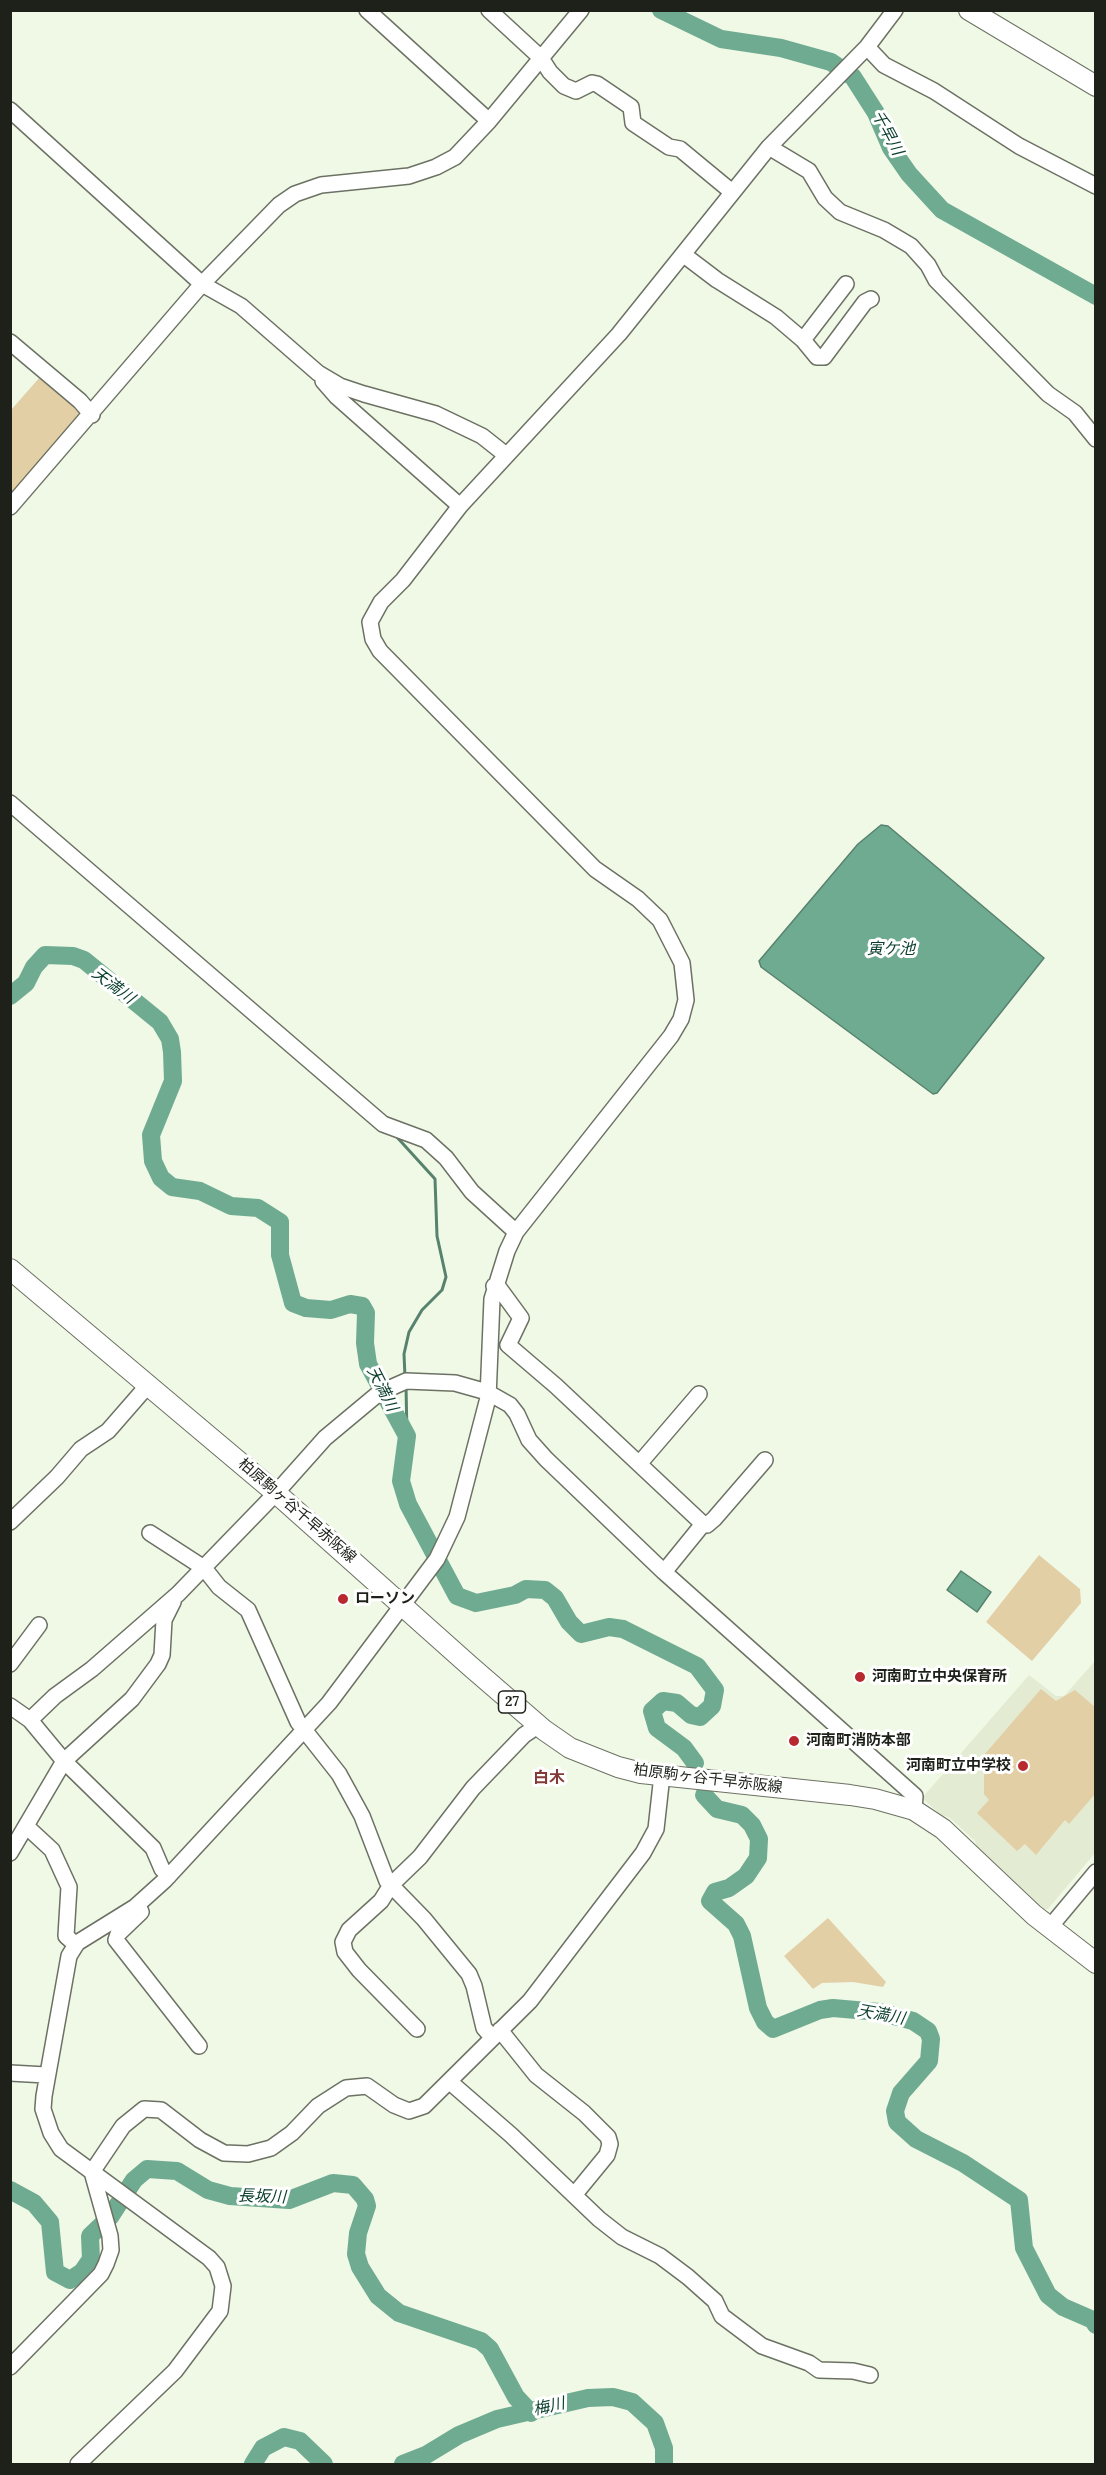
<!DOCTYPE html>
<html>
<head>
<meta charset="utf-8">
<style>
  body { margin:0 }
  #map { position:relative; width:1106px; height:2475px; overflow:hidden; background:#f0f8e6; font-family:Lora,serif }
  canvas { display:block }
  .frame { position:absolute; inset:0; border:12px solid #1e211a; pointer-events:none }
</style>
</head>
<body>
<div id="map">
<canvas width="1106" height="2475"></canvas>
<div class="frame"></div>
</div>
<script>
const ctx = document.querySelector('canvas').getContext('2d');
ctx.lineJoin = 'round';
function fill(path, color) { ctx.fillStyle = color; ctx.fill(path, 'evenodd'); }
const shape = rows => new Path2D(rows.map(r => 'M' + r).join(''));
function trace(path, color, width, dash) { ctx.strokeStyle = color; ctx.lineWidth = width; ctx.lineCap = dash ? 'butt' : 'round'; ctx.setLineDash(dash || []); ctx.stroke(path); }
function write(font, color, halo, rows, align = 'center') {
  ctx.font = font + ' Lora,"Noto Sans JP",serif'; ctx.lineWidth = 6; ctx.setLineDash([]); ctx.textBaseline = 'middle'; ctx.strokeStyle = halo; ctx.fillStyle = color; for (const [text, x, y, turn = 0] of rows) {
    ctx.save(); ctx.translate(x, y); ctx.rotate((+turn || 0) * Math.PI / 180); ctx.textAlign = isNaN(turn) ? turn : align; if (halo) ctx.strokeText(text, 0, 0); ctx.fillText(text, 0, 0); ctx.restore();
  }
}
fill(shape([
  [1095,1661,1095,1853,1048,1909,1044,1909,977,1849,975,1841,950,1818,941,1815,922,1798,1029,1675,1056,1696,1064,1696]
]), '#e3ecd3');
fill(shape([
  [40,377,83,412,11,494,11,410],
  [1039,1555,1080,1589,1081,1603,1032,1661,986,1622],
  [1041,1689,1056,1701,1075,1690,1095,1707,1096,1793,1069,1824,1065,1820,1036,1855,1025,1844,1017,1851,977,1813,989,1800,984,1794,984,1755],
  [828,1918,886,1982,883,1987,853,1982,822,1983,813,1989,784,1956]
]), '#e3cfa6');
const water = shape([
  [881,825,888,826,1044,958,937,1093,933,1094,761,967,759,961,858,844,881,825],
  [961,1571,991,1592,977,1612,947,1590,961,1571]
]);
fill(water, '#6fab91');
trace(water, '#57826d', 1.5);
trace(shape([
  [395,1135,435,1179,437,1236,446,1277,442,1290,422,1310,409,1332,404,1354,405,1377],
  [406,1386,407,1436]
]), '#57826d', 3);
trace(shape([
  [661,10,721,39,781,48,831,62,853,77,876,113,891,148,909,174,942,210,1096,296],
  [10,996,26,983,34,967,45,955,73,956,84,960,160,1022,170,1039,172,1052,173,1081,151,1135,153,1161,161,1178,172,1187,200,1191,231,1206,258,1208,280,1222,280,1255,293,1303,306,1308,331,1310,350,1304,362,1306,366,1313,365,1343,368,1364,407,1436,401,1481,408,1504,457,1596,476,1603,515,1595,526,1589,545,1590,555,1598,569,1622,581,1634,609,1627,623,1629,697,1666,715,1690,712,1706,700,1717,691,1715,677,1703,663,1701,652,1711,657,1728,684,1748,695,1763],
  [704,1795,717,1809,742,1815,752,1825,759,1839,758,1858,746,1876,729,1888,715,1892,710,1901,736,1924,742,1936,758,2008,765,2022,773,2029,820,2010,833,2008,879,2012,913,2021,928,2031,931,2039,929,2061,901,2093,895,2111,897,2122,916,2139,963,2163,1019,2200,1024,2248,1048,2295,1063,2307,1093,2320,1096,2325],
  [10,2190,34,2203,50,2222,55,2272,70,2280,82,2272,91,2259,90,2236,110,2217,134,2180,147,2169,177,2171,208,2190,230,2196,289,2200,333,2183,353,2185,365,2199,367,2206,358,2233,356,2254,360,2267,378,2296,399,2313,481,2341,490,2349,516,2397,531,2413],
  [253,2464,263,2448,284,2437,300,2441,324,2464],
  [403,2464,426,2455,459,2435,497,2419,588,2398,613,2397,632,2402,655,2423,664,2448,664,2464]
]), '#6fab91', 18);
const minor = shape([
  [367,10,489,121],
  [489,10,541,58,550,72,564,86,576,91,592,83,597,84,631,107,633,123,669,147,680,149,732,192],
  [867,47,884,65,934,91,1019,146,1096,186],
  [10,110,202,284,241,306,318,373,340,386,364,394,436,414,482,436,506,455],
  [769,147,809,171,825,198,840,212,884,230,911,246,928,265,936,280,1048,394,1075,413,1096,439],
  [684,255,717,280,776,317,803,340,817,357,824,357,865,302,871,299],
  [803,340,846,284],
  [10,342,80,401,92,415],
  [323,381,337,397,460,506],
  [10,507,202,284,279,205,295,194,321,185,409,176,436,167,455,157,489,121,581,10],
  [10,803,383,1124,426,1140,446,1158,472,1192,516,1232],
  [494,1286,499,1288,521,1318,508,1345,556,1386,703,1524],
  [639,1464,699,1394],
  [10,1522,57,1477,81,1449,108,1431,149,1384],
  [150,1533,204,1568,219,1587,248,1610,298,1722,339,1774,362,1816,387,1881,424,1919,469,1974,474,1986,484,2028,492,2037],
  [664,1572,703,1524,707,1525,714,1519,765,1460],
  [10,1664,39,1625],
  [10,1706,30,1720,64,1761,153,1848,162,1869,169,1876],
  [30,1720,55,1696,92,1669,178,1594,276,1493,325,1438,379,1393,406,1381,455,1383,487,1392,510,1405,517,1414,529,1440,546,1459,664,1572,915,1796,914,1810],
  [26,1826,52,1850,69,1887,66,1936,76,1945],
  [10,1853,64,1761,132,1699,158,1664,162,1655,164,1620,173,1602],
  [139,1907,141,1912,118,1934,116,1940,199,2046],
  [1050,1927,1096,1872],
  [417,2029,359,1970,345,1952,343,1942,349,1930,381,1901,391,1885,420,1857,473,1788,524,1735,539,1725],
  [500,2030,536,2075,584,2113,608,2137,610,2144,607,2155,575,2194],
  [10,2073,46,2075],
  [450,2082,511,2135,599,2219,622,2237,660,2256,688,2277,715,2301,722,2316,762,2346,809,2363,819,2370,853,2371,870,2375],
  [92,2172,123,2126,144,2109,161,2110,200,2140,224,2153,248,2154,271,2148,292,2133,318,2106,346,2088,367,2086,394,2105,409,2111,424,2106,530,2001,643,1853,656,1829,662,1775],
  [10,2367,101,2274,106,2264,111,2250,110,2236,92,2172],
  [78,2464,175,2371,220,2311,223,2286,217,2267,209,2258,61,2149,51,2133,43,2109,44,2096,69,1956,77,1943,135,1907,165,1880,329,1703,437,1559,457,1517,488,1398,492,1299,507,1251,516,1232,671,1036,681,1019,686,1000,682,963,660,920,638,899,595,869,380,651,373,639,370,622,381,602,403,580,460,506,619,334,769,147,867,47,895,10]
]);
const major = shape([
  [969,10,1096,86],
  [10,1269,276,1493,470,1666,544,1730,570,1748,618,1767,641,1773,850,1795,875,1799,914,1810,943,1829,1034,1915,1096,1963]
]);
trace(minor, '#6c7263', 18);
trace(major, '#6c7263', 22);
trace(minor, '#fff', 15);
trace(major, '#fff', 20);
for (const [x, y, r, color] of [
  [343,1599,6,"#b8282f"],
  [860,1677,6,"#b8282f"],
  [794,1741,6,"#b8282f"],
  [1023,1766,6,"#b8282f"]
]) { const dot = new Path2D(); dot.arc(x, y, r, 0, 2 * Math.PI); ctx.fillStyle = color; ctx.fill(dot); trace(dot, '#fff', 2); }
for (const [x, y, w] of [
  [512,1702,27]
]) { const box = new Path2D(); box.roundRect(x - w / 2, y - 11, w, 22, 4.5); ctx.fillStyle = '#fff'; ctx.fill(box); trace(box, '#1e211a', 1.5); }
write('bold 14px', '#1e211a', null, [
  ["27",512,1702]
]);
write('15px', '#1e211a', '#fff', [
  ["柏原駒ヶ谷千早赤阪線",297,1511,41],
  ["柏原駒ヶ谷千早赤阪線",708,1779,7]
]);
write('bold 15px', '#1e211a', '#fff', [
  ["ローソン",355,1599],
  ["河南町立中央保育所",872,1677],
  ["河南町消防本部",806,1741],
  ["河南町立中学校",1011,1766,"right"]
], 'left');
write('italic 16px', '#093d2c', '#fff', [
  ["千早川",887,133,62],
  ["寅ケ池",891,949],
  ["天満川",113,986,37],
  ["天満川",382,1389,63],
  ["天満川",881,2015,10],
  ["長坂川",262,2197,2],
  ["梅川",549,2407,-13]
]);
write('bold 16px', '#823a37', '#fff', [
  ["白木",549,1778]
]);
</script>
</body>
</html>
